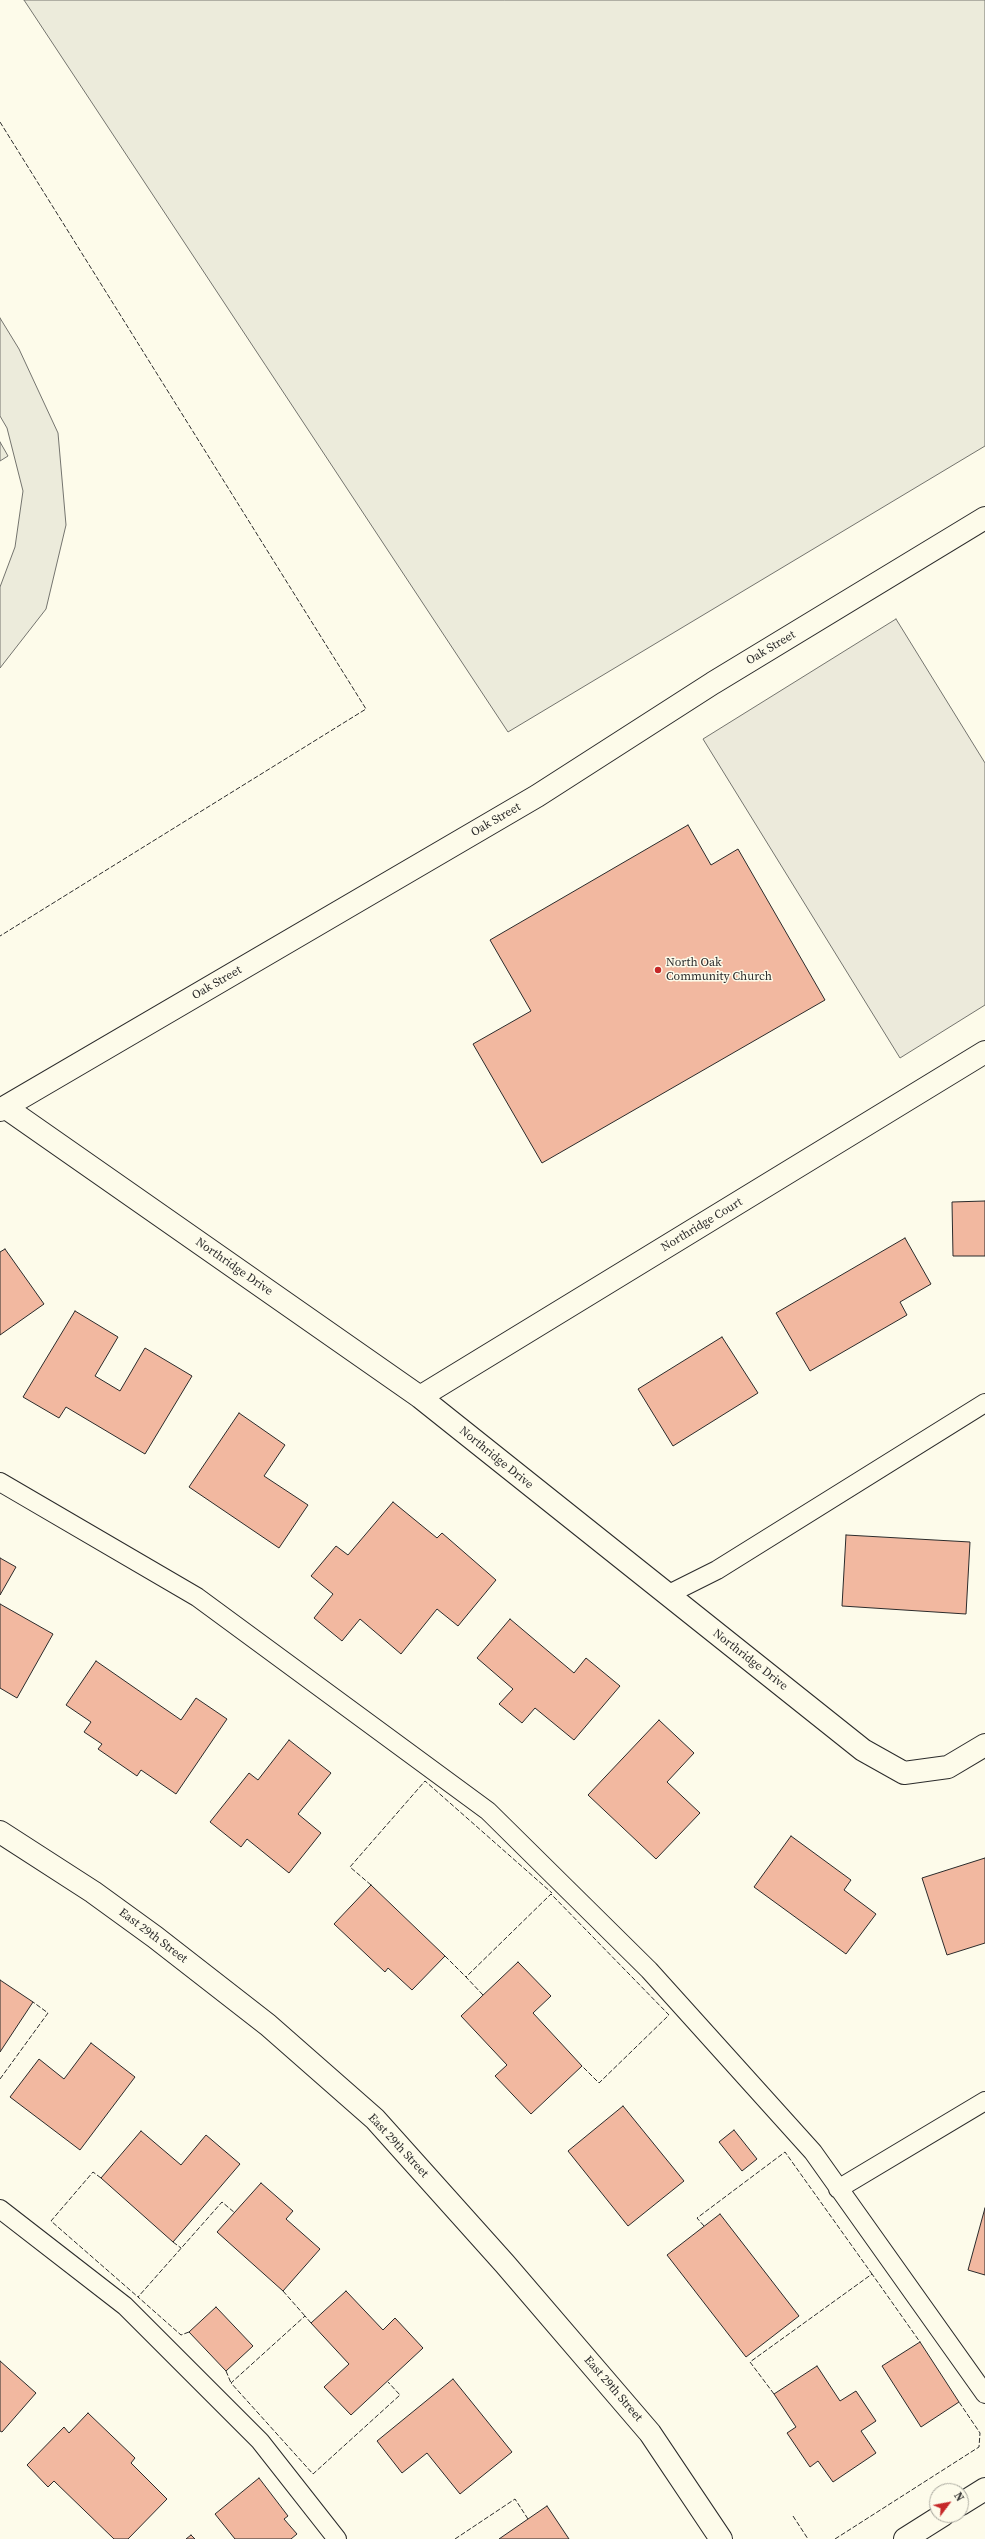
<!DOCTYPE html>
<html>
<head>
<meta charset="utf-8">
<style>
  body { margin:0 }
  #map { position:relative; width:985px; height:2539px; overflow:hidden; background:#fdfbea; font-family:"Source Serif 4",serif }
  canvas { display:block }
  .north { position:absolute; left:929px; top:2483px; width:40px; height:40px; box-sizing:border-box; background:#fdfbea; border:1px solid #a9a89e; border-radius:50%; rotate:58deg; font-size:11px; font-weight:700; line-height:16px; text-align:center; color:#2b2b2b }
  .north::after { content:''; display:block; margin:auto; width:14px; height:18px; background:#c62828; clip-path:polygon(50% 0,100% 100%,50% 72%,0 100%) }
</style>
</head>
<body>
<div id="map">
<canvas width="985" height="2539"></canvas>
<div class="north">N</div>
</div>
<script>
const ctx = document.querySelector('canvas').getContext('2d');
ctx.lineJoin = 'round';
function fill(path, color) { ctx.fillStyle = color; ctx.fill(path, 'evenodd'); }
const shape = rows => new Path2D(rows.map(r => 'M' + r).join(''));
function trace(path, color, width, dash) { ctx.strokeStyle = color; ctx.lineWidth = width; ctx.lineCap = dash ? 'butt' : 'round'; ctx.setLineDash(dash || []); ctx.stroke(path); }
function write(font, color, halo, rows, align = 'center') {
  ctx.font = font + ' "Source Serif 4",serif'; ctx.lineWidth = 3; ctx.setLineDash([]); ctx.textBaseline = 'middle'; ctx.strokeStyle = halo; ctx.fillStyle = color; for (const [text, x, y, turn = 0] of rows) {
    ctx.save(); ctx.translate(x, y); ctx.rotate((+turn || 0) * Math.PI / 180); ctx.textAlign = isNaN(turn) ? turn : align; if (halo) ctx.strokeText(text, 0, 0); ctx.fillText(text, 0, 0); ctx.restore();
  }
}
const green = shape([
  [24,0,985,0,985,446,508,732,24,0],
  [0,318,19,349,58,433,66,525,46,609,0,668,0,587,15,547,23,491,7,428,0,416,0,318],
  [0,442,8,456,0,461,0,442]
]);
fill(green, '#ecebdb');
trace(green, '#74746e', 1);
const parking = shape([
  [896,619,985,763,985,1005,900,1058,703,739,896,619]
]);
fill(parking, '#eceadb');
trace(parking, '#74746e', 1);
const building = shape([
  [688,825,711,865,738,849,825,1000,542,1163,473,1044,531,1011,490,940,688,825],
  [985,1201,985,1256,953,1256,952,1202,985,1201],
  [905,1238,931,1284,900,1302,907,1315,810,1371,776,1313,905,1238],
  [5,1249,44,1304,0,1335,0,1252,5,1249],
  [75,1311,118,1337,95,1376,120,1391,145,1348,192,1376,145,1454,66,1407,59,1418,23,1397,75,1311],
  [722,1337,758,1393,673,1446,638,1389,722,1337],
  [239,1413,285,1445,264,1476,308,1505,279,1548,189,1487,239,1413],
  [393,1502,437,1538,442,1533,496,1580,458,1626,437,1609,401,1654,360,1619,342,1641,314,1618,333,1594,311,1576,336,1546,348,1555,393,1502],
  [846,1535,970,1542,966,1614,842,1606,846,1535],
  [0,1558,16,1567,0,1595,0,1558],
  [0,1604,53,1634,17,1698,0,1688,0,1604],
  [510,1619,574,1673,586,1658,620,1686,574,1740,535,1708,522,1723,499,1704,513,1689,477,1658,510,1619],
  [96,1661,181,1720,196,1698,227,1719,176,1794,141,1770,137,1776,98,1749,102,1744,84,1732,91,1722,66,1705,96,1661],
  [659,1720,694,1753,667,1782,700,1813,656,1859,588,1795,659,1720],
  [289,1740,331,1773,298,1814,321,1833,289,1873,247,1839,241,1847,210,1822,249,1773,258,1780,289,1740],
  [791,1836,851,1880,844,1890,876,1914,846,1954,754,1887,791,1836],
  [985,1858,985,1943,947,1955,922,1878,985,1858],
  [371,1885,445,1956,412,1990,388,1968,385,1972,334,1924,371,1885],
  [518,1962,551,1996,533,2013,582,2066,531,2114,495,2076,507,2065,461,2016,518,1962],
  [0,1980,33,2002,0,2052,0,1980],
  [91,2043,135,2077,80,2150,10,2097,39,2059,64,2079,91,2043],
  [623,2106,684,2181,628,2226,568,2151,623,2106],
  [734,2130,757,2159,742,2171,719,2142,734,2130],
  [141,2131,181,2165,206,2135,240,2164,173,2242,101,2178,141,2131],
  [261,2183,293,2211,286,2219,320,2249,283,2291,217,2232,261,2183],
  [985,2208,985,2275,968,2270,985,2208],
  [720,2214,799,2316,746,2357,667,2255,720,2214],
  [346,2291,383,2330,395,2318,423,2348,351,2415,324,2387,349,2364,311,2323,346,2291],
  [216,2307,253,2346,226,2371,189,2332,216,2307],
  [920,2342,959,2402,921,2427,882,2366,920,2342],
  [0,2361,36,2393,2,2432,0,2431,0,2361],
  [817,2366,840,2401,856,2391,876,2421,861,2431,876,2453,833,2482,818,2461,810,2467,787,2433,796,2427,774,2394,817,2366],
  [453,2379,512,2452,460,2494,427,2453,402,2473,377,2441,453,2379],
  [88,2413,135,2458,131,2463,167,2499,128,2539,114,2539,54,2481,48,2487,27,2465,64,2427,69,2433,88,2413],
  [259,2478,288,2516,284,2519,297,2534,291,2539,235,2539,215,2514,259,2478],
  [547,2506,569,2539,499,2539,528,2519,547,2506],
  [191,2535,195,2539,186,2539,191,2535]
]);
fill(building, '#f2b8a0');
trace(building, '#2b2b2b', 1);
const service = shape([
  [0,1482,197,1597,488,1811,649,1970,813,2152,985,2394],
  [667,1595,717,1570,985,1403],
  [838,2189,985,2101],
  [0,2209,125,2306,260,2441,337,2539]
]);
const minor = shape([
  [5,1107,420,1397,863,1750,904,1773,948,1767,985,1745],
  [0,1110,537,796,713,683,985,518],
  [420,1397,985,1052],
  [0,1832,93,1892,155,1937,268,2025,375,2119,505,2264,650,2433,721,2539],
  [961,2504,985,2489],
  [905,2539,943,2515]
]);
trace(service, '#2b2b2b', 20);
trace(minor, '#2b2b2b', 24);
trace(service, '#fdfbea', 18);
trace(minor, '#fdfbea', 22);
trace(shape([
  [0,122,366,709,0,936],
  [371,1885,350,1867,425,1781,552,1893],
  [445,1956,466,1977],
  [483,1995,466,1977,551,1894,669,2015,599,2083,582,2066],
  [0,2079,48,2013,33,2002],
  [101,2178,93,2172,51,2221,138,2297],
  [704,2226,697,2218,785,2152,872,2274],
  [173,2242,181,2248],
  [283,2291,305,2316],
  [311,2323,305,2316,231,2383,313,2474,400,2395,388,2382],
  [189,2332,181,2335,138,2297,222,2202,235,2213],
  [226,2371,231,2383],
  [774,2394,750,2362,872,2274,920,2342],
  [793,2516,808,2539],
  [455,2539,515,2499,528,2519],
  [835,2539,979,2447,980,2433,959,2402]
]), '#2b2b2b', 1, [5, 2]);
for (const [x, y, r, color] of [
  [658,970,4,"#c62828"]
]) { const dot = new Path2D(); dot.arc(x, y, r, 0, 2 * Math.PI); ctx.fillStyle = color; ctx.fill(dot); trace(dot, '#fdfbea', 1.5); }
write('12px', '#2b2b2b', '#fdfbea', [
  ["Oak Street",771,648,-31],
  ["Oak Street",496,820,-30],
  ["Oak Street",217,983,-30],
  ["Northridge Court",702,1225,-31],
  ["Northridge Drive",234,1267,35],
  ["Northridge Drive",496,1458,39],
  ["Northridge Drive",750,1660,38],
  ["East 29th Street",153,1936,37],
  ["East 29th Street",398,2146,47],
  ["East 29th Street",613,2389,49]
]);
write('12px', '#2b2b2b', '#fdfbea', [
  ["North Oak",666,963],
  ["Community Church",666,977]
], 'left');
</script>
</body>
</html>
